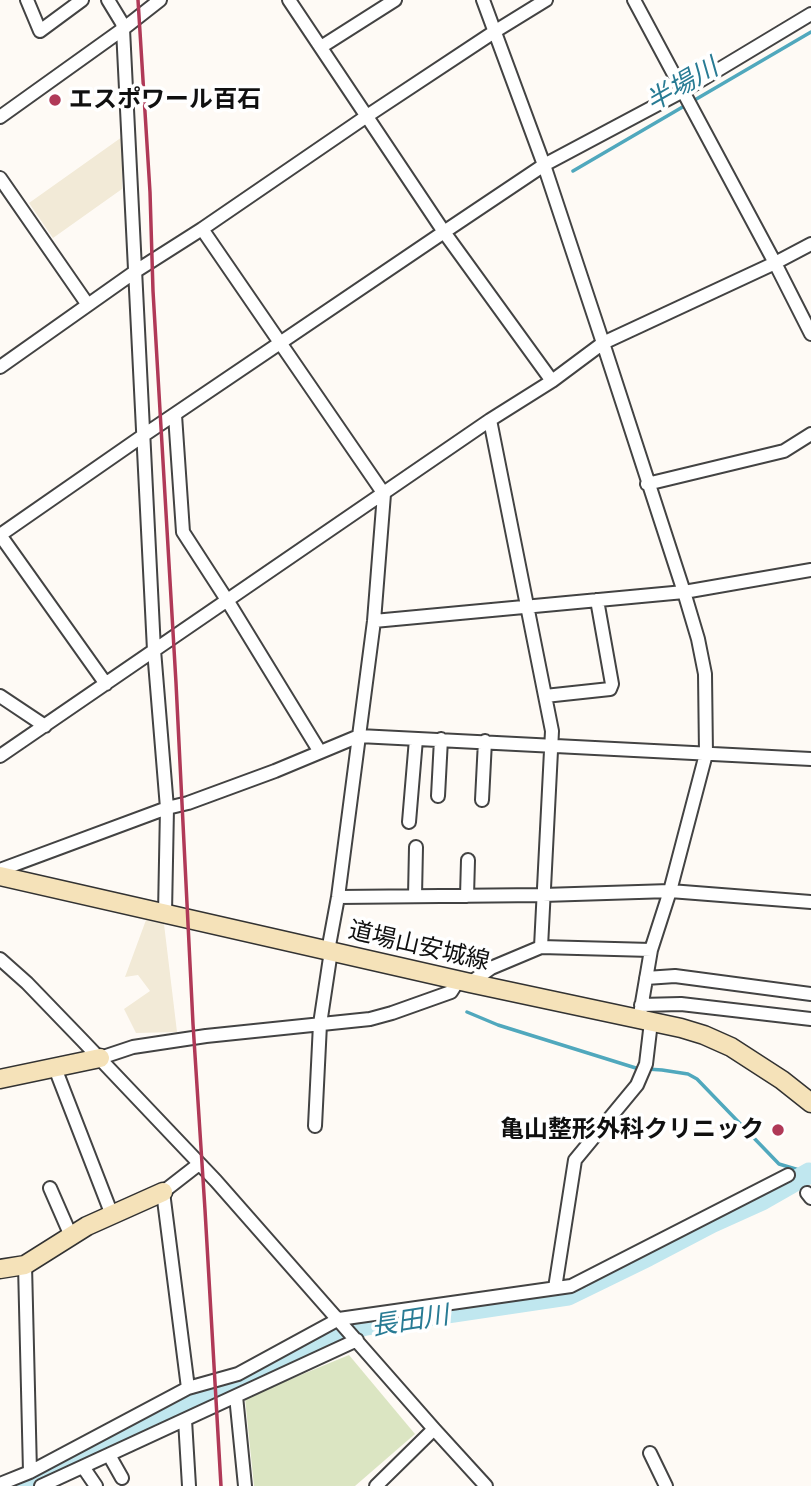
<!DOCTYPE html>
<html>
<head>
<meta charset="utf-8">
<style>
  body { margin:0 }
  canvas { display:block; background:#fefaf5 }
</style>
</head>
<body>
<canvas width="811" height="1486"></canvas>
<script>
const ctx = document.querySelector('canvas').getContext('2d');
ctx.lineJoin = 'round';
function fill(path, color) { ctx.fillStyle = color; ctx.fill(path, 'evenodd'); }
const shape = rows => new Path2D(rows.map(r => 'M' + r).join(''));
function trace(path, color, width, dash) { ctx.strokeStyle = color; ctx.lineWidth = width; ctx.lineCap = dash ? 'butt' : 'round'; ctx.setLineDash(dash || []); ctx.stroke(path); }
function write(font, color, halo, rows, align = 'center') {
  ctx.font = font + ' "Playfair Display","Noto Sans JP",serif'; ctx.lineWidth = 7; ctx.setLineDash([]); ctx.textBaseline = 'middle'; ctx.strokeStyle = halo; ctx.fillStyle = color; for (const [text, x, y, turn = 0] of rows) {
    ctx.save(); ctx.translate(x, y); ctx.rotate((+turn || 0) * Math.PI / 180); ctx.textAlign = isNaN(turn) ? turn : align; if (halo) ctx.strokeText(text, 0, 0); ctx.fillText(text, 0, 0); ctx.restore();
  }
}
fill(shape([
  [122,137,122,189,53,238,29,203],
  [146,920,164,924,177,1032,136,1033,124,1009,150,991,138,975,125,977]
]), '#f2ead7');
fill(shape([
  [349,1355,415,1434,355,1486,254,1486,245,1398]
]), '#dbe5c2');
trace(shape([
  [693,101,811,32],
  [573,171,686,105],
  [467,1012,498,1025,639,1069],
  [647,1069,662,1070,688,1074,697,1079,779,1164,809,1173],
  [50,1471,57,1486]
]), '#50a8bd', 3.5);
trace(shape([
  [14,1486,50,1471,203,1394,267,1368,334,1333,366,1325,568,1295,648,1256,711,1223,762,1200,809,1173,811,1174]
]), '#c0e7ef', 21);
const street = shape([
  [27,0,40,31,82,0],
  [108,0,122,23,123,29,154,650,167,808,165,913],
  [289,0,444,232,552,381],
  [483,0,544,165,603,343,684,592,698,639,705,674,706,754,670,891,651,950,639,1020],
  [634,0,775,263,811,334],
  [321,47,395,0],
  [0,117,123,29,160,0],
  [0,178,88,305],
  [202,229,384,494,374,621,338,897,328,951],
  [0,367,136,271,202,229,367,116,494,32,546,0],
  [175,415,183,532,227,600,320,752],
  [490,420,552,731,541,947,651,950],
  [647,484,784,451,811,434],
  [0,535,144,435,444,232,544,165,683,91,811,14],
  [0,535,106,684],
  [374,621,684,592,811,570],
  [0,696,45,726],
  [545,696,610,689,612,684,597,600],
  [0,756,490,420,552,381,603,343,775,263,811,244],
  [438,796,441,739],
  [482,800,485,741],
  [409,822,416,739],
  [0,870,167,808,188,803,275,771,359,736,811,759],
  [415,896,416,847],
  [467,896,468,860],
  [338,897,543,895,670,891,811,902],
  [0,959,27,983,83,1041,216,1181,434,1429,486,1486],
  [646,978,675,976,811,994],
  [470,983,491,968,541,947],
  [641,1005,681,1004,811,1019],
  [100,1058,133,1047,206,1036,370,1019,392,1013,451,992,458,981],
  [55,1068,112,1215],
  [315,1126,320,1024,331,951],
  [50,1188,71,1236],
  [807,1193,811,1198],
  [25,1265,30,1472],
  [555,1288,575,1160,637,1085,646,1064,651,1022],
  [188,1388,163,1192,199,1164],
  [236,1396,245,1486],
  [185,1420,189,1486],
  [650,1453,666,1486],
  [109,1455,122,1478],
  [83,1467,96,1486],
  [0,1484,30,1472,188,1388,238,1374,339,1319,571,1286,788,1175],
  [41,1486,357,1340],
  [376,1486,434,1429]
]);
const secondary = shape([
  [0,876,470,983,681,1028,704,1035,731,1047,782,1080,811,1103],
  [0,1079,100,1058],
  [0,1269,25,1265,87,1226,163,1192]
]);
trace(street, '#434343', 16);
trace(secondary, '#323232', 21);
trace(street, '#fff', 12);
trace(secondary, '#f5e2b9', 18);
trace(shape([
  [138,0,150,192,153,291,176,683,193,1024,205,1210,221,1486]
]), '#b03957', 3.5);
for (const [x, y, r, color] of [
  [55,100,7,"#b03957"],
  [778,1130,7,"#b03957"]
]) { const dot = new Path2D(); dot.arc(x, y, r, 0, 2 * Math.PI); ctx.fillStyle = color; ctx.fill(dot); trace(dot, '#fff', 2.5); }
write('bold 24px', '#101010', '#fff', [
  ["エスポワール百石",69,100],
  ["亀山整形外科クリニック",764,1130,"right"]
], 'left');
write('24px', '#101010', '#fff', [
  ["道場山安城線",419,946,13]
]);
write('italic 26px', '#287b94', '#fff', [
  ["半場川",682,85,-30],
  ["長田川",410,1321,-9]
]);
</script>
</body>
</html>
